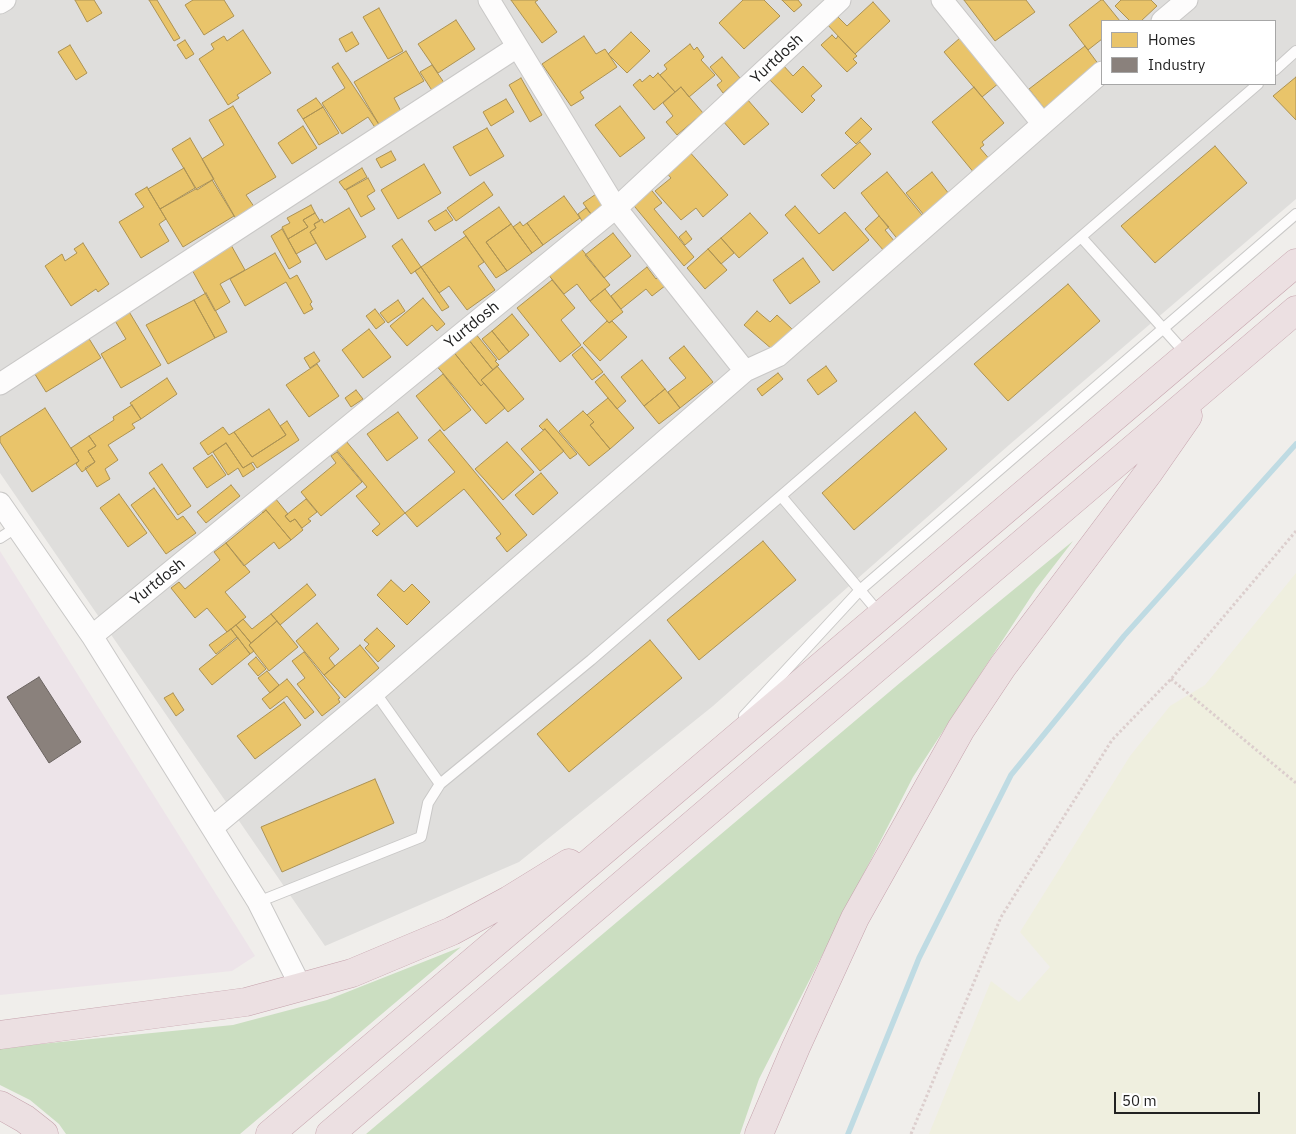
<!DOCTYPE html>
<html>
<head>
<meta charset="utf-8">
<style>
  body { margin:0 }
  #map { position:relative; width:1296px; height:1134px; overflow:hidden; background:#f0eeeb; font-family:"IBM Plex Sans",sans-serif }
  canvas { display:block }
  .legend { position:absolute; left:1101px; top:20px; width:175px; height:65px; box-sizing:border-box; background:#fff; border:1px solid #a7a7a7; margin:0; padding:6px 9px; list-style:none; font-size:15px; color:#222 }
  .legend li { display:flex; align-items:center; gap:10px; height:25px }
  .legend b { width:25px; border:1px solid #a7a7a7 }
  .scale { position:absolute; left:1114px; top:1092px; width:146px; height:22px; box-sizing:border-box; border:2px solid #222; border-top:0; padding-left:6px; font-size:15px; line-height:18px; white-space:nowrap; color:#222; -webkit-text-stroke:4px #fff; paint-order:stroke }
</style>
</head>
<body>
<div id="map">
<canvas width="1296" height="1134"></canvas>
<ul class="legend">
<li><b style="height:14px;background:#e9c46a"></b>Homes</li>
<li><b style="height:14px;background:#8a817c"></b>Industry</li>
</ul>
<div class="scale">50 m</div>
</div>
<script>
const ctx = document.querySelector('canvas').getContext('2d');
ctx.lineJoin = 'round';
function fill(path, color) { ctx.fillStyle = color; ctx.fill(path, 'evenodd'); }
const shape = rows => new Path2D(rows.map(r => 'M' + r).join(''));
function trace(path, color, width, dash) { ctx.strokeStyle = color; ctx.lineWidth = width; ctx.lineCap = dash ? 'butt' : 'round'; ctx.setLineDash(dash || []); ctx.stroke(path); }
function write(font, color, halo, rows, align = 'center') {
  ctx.font = font + ' "IBM Plex Sans",sans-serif'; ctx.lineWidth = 5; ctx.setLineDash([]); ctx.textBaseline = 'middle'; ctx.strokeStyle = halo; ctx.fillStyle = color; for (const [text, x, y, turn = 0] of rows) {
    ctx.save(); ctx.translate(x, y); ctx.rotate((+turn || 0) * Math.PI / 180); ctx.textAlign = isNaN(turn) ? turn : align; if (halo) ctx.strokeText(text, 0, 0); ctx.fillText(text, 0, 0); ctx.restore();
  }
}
fill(shape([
  [0,0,1296,0,1296,199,1009,445,713,706,519,862,325,946,0,473],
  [1102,21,1275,21,1275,84,1102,84]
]), '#dfdedc');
fill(shape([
  [0,551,255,956,232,971,0,995]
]), '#ede4e9');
fill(shape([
  [1296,573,1296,1134,929,1134,991,981,1019,1002,1050,967,1020,932,1130,756,1170,706,1205,685]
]), '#efefdf');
fill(shape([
  [1073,541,1036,589,913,777,759,1079,740,1134,366,1134,901,682],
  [461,947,240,1134,66,1134,59,1124,30,1100,0,1085,0,1048,233,1025,327,1000]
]), '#cbdec1');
const homes = shape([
  [75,0,94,0,102,13,87,22,75,0],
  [149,0,157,0,180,38,174,41,149,0],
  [193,0,224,0,234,16,204,35,185,5,193,0],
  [511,0,538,0,535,2,557,32,542,43,511,0],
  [743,0,764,0,780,16,744,49,719,23,743,0],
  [782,0,798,0,802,5,794,12,782,0],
  [964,0,1026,0,1035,12,995,41,964,0],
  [1101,0,1103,0,1120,21,1102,21,1102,39,1088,50,1069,25,1101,0],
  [1121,0,1151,0,1157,6,1141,21,1130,21,1115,6,1121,0],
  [873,2,890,21,855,54,825,22,834,13,847,26,873,2],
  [379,8,403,51,388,59,363,17,379,8],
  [456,20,475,49,438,73,418,44,456,20],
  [243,30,271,73,237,95,239,98,228,105,199,59,214,49,211,44,224,36,227,41,243,30],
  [352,32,359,44,346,52,339,39,352,32],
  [631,32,650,51,627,73,608,54,631,32],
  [832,35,836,39,838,36,857,56,853,59,857,63,847,72,821,45,832,35],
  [584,36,596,54,605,49,617,67,580,92,584,98,571,106,542,64,584,36],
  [960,38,999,83,982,97,944,52,960,38],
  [185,40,194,54,186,59,177,45,185,40],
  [690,44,694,50,697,47,704,57,701,60,715,75,689,97,681,87,675,92,660,75,667,69,664,65,690,44],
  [70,45,87,73,76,80,58,52,70,45],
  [1085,46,1099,65,1044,108,1029,89,1085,46],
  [406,51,424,81,394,98,403,115,381,128,354,82,406,51],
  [722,57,740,78,723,93,717,85,722,81,710,67,722,57],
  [338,63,380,126,376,129,368,117,342,134,322,103,345,88,332,67,338,63],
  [782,64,793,76,803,66,822,86,811,96,815,100,802,113,767,77,782,64],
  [432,65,447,87,435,95,420,72,432,65],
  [658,73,675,92,654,110,633,85,640,79,642,82,650,75,653,78,658,73],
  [1296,77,1296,120,1273,96,1296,77],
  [521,78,542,115,530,122,509,85,521,78],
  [681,87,703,113,677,135,666,122,673,116,663,103,681,87],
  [974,87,1004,123,982,142,984,145,980,148,991,161,975,174,932,122,974,87],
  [316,98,323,107,303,119,297,110,316,98],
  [506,99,514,112,491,126,483,112,506,99],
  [747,99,769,124,744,145,722,120,747,99],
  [233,106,276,177,246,195,255,208,236,219,202,159,224,145,209,120,233,106],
  [620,106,645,138,620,157,595,125,620,106],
  [323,107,339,133,319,145,303,119,323,107],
  [861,118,872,129,856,144,845,133,861,118],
  [303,126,317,148,292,164,278,143,303,126],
  [487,128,504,156,470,176,453,147,487,128],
  [190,138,214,179,197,190,172,149,190,138],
  [860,142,871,154,834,189,821,175,860,142],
  [1215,146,1247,183,1155,263,1121,226,1215,146],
  [687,149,728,195,703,217,696,208,681,220,655,191,671,178,664,170,687,149],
  [391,151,396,160,381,168,376,159,391,151],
  [424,164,441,193,398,219,381,190,424,164],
  [184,168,195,188,160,209,148,189,184,168],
  [362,168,367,177,345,190,339,182,362,168],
  [887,172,926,220,899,241,861,193,887,172],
  [932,172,949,194,924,215,906,193,932,172],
  [368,178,375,191,367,196,375,209,361,217,346,190,368,178],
  [212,180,234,216,183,247,160,209,212,180],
  [484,182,493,195,456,221,447,208,484,182],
  [648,186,662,203,654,209,694,257,684,266,630,201,648,186],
  [147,187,166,219,159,224,169,241,141,258,119,222,144,207,135,194,147,187],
  [599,192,607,203,591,214,583,203,599,192],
  [564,196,580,218,543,245,527,223,564,196],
  [311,205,315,213,303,220,308,227,288,239,282,227,290,223,287,218,311,205],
  [795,206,819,234,845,212,869,240,833,271,785,215,795,206],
  [499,207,511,224,486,242,507,271,496,278,463,232,499,207],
  [349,208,366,237,326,260,310,232,316,228,314,224,322,219,324,223,349,208],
  [586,208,591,214,582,221,578,214,586,208],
  [446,210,453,220,435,231,428,221,446,210],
  [315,213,320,221,314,224,316,228,310,232,316,243,296,254,288,239,308,227,303,220,315,213],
  [750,213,768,233,739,258,721,238,750,213],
  [879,216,889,227,885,230,895,242,884,251,865,229,879,216],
  [520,222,523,226,527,223,543,245,532,253,513,227,520,222],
  [511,224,532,253,507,271,486,242,511,224],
  [282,229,301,262,289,269,271,236,282,229],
  [686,231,692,239,685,245,679,237,686,231],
  [613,233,631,256,604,278,585,255,613,233],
  [466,236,484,262,478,266,495,290,467,310,449,286,439,293,421,267,466,236],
  [721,238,734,253,721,264,708,249,721,238],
  [402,239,421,267,411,274,392,246,402,239],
  [83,243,109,284,98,292,96,289,71,306,45,266,62,254,65,261,77,253,74,249,83,243],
  [231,245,245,270,220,284,230,302,215,311,191,268,231,245],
  [580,247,610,285,590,301,577,284,564,294,547,273,580,247],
  [708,249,727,270,705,289,687,268,708,249],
  [275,253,290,279,297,275,312,302,310,304,313,309,304,314,286,282,245,306,230,279,275,253],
  [803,258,820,282,790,304,773,280,803,258],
  [421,267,449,307,442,311,415,271,421,267],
  [647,267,656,279,663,273,670,282,652,296,646,289,621,309,611,296,647,267],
  [552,280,575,308,561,320,581,345,560,362,517,308,552,280],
  [1068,284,1100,321,1008,401,974,364,1068,284],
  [605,289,623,312,609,323,590,301,605,289],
  [206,293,227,332,215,338,194,300,206,293],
  [423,298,445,324,437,331,432,325,407,346,390,326,423,298],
  [194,300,215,338,168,364,146,325,194,300],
  [398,300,405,311,388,323,380,313,398,300],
  [375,309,385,322,376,329,366,316,375,309],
  [128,310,161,365,121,388,101,354,126,339,114,319,128,310],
  [757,311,770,322,777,315,792,329,773,350,744,325,757,311],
  [512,314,529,335,509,352,492,331,512,314],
  [607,321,609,323,612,321,627,337,600,361,583,343,607,321],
  [369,329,391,357,363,378,342,350,369,329],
  [492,331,509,352,499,360,482,339,492,331],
  [475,333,497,360,495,361,499,365,493,370,468,339,475,333],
  [88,337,101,358,46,392,33,371,88,337],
  [468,339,493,370,481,380,484,383,481,386,452,350,468,339],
  [684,346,713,382,680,408,668,392,686,378,669,358,684,346],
  [582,347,603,372,592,380,572,355,582,347],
  [452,350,481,386,484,383,505,408,486,424,435,364,452,350],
  [314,352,320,361,310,368,304,358,314,352],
  [642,360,665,389,644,406,621,377,642,360],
  [317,364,339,396,309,417,286,385,317,364],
  [497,366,524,399,508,412,481,380,497,366],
  [826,366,837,381,818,395,807,380,826,366],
  [778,373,783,379,762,396,757,389,778,373],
  [443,374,471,410,444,431,416,396,443,374],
  [604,374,626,401,617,409,595,382,604,374],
  [167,378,177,394,141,419,130,403,167,378],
  [665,389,680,408,659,424,644,406,665,389],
  [356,390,363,399,351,407,345,398,356,390],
  [608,398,634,428,610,449,590,425,594,422,587,415,608,398],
  [132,405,141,419,132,424,135,428,108,445,118,460,105,469,110,479,97,487,85,468,95,462,88,451,96,446,89,436,114,420,113,417,132,405],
  [45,408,79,461,32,492,0,442,0,437,45,408],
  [269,409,286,435,252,457,234,432,269,409],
  [583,411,594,422,590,425,610,449,589,466,559,431,583,411],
  [398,412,418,438,387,461,367,434,398,412],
  [915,412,947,449,854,530,822,493,915,412],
  [547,419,577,454,570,459,545,429,543,430,539,426,547,419],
  [287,421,299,440,257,468,253,462,243,468,226,443,208,455,200,443,223,427,229,435,234,432,252,457,286,435,280,426,287,421],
  [545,429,564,451,540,471,521,449,545,429],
  [440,430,527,535,507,552,496,538,501,534,464,489,417,527,405,513,455,472,428,440,440,430],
  [89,436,96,446,88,451,95,462,82,472,76,464,79,461,71,448,89,436],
  [346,441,405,513,377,536,372,531,380,524,356,496,367,487,336,449,346,441],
  [507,442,534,472,503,500,475,469,507,442],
  [226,443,243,468,251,463,255,469,243,477,238,468,228,475,213,452,226,443],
  [337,452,362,482,321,516,301,492,336,463,331,456,337,452],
  [212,455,226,475,207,488,193,468,212,455],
  [162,464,191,506,178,515,149,473,162,464],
  [541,473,558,493,533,515,515,495,541,473],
  [231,485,240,496,206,523,197,512,231,485],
  [154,488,177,520,183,516,196,533,166,554,131,505,154,488],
  [119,494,147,533,128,547,100,508,119,494],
  [275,498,288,514,285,516,290,522,295,519,303,530,291,540,266,510,263,513,260,510,275,498],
  [306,499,317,512,308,519,311,521,302,528,295,519,290,522,285,516,306,499],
  [266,510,291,540,279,549,274,542,244,566,226,543,266,510],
  [763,541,796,580,699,660,667,620,763,541],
  [226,543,250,572,225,592,246,617,227,632,207,608,195,618,171,588,179,582,185,589,220,560,214,552,226,543],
  [391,580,404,592,412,584,430,602,407,625,377,595,391,580],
  [307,584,316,595,280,625,271,614,307,584],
  [271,614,277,621,251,643,236,625,243,619,252,629,271,614],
  [277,621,298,647,269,671,249,645,277,621],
  [317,623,339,649,329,658,335,666,324,675,296,641,317,623],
  [236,625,251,643,249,645,254,651,250,654,231,629,236,625],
  [377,628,395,646,378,662,365,648,369,644,364,640,377,628],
  [231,629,237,637,216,654,209,645,231,629],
  [238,638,250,654,212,685,199,669,238,638],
  [650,640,682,678,569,772,537,734,650,640],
  [360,645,379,668,345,698,324,675,360,645],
  [304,652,340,698,338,699,340,702,322,716,297,684,305,678,292,661,304,652],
  [256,657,266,669,258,676,248,664,256,657],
  [267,671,279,685,270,693,258,678,267,671],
  [287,679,314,712,305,719,287,696,270,709,262,699,287,679],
  [173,693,184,710,176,716,164,698,173,693],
  [284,702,301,725,255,759,237,736,284,702],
  [375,779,394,823,282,872,261,827,375,779]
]);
fill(homes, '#e9c46a');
trace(homes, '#ad9354', 1);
const industry = shape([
  [39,677,81,742,49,763,7,697,39,677]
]);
fill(industry, '#8a817c');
trace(industry, '#6b6461', 1);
trace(shape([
  [848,1134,919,958,1011,775,1124,636,1296,444]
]), '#bfdbe3', 5.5);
const lane = shape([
  [1275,70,1296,51],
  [1081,237,1187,355],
  [781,496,880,614],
  [0,538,17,527],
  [375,692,440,784],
  [744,716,860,590,1296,214],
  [258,902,421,837,428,803,440,784,591,660,1258,84]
]);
const street = shape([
  [489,0,616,208,745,371],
  [942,0,1042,123],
  [0,3,5,0],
  [1162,21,1187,0],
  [0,384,517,47],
  [0,503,92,636,212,828,258,902,301,987],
  [92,636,624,201,840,0],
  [212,828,375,692,745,371,778,356,1102,72]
]);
const highway = shape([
  [0,1035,246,1002,352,973,452,931,509,900,569,863],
  [0,1105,25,1119,44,1134],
  [270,1134,1296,263],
  [330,1134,1296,310],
  [759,1134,796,1047,855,918,961,729,1003,666,1149,472,1188,416]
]);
trace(lane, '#c9c8c7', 12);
trace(street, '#c9c8c7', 23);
trace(highway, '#c5a2ac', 29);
trace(shape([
  [1171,679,1296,783],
  [911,1134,1001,917,1112,740,1171,679,1296,531]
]), '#dccecd', 3, [2.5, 2.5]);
trace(lane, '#fdfcfc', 10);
trace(street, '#fdfcfc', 21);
trace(highway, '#ece0e2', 28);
write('16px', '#222', '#fff', [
  ["Yurtdosh",777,59,-43],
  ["Yurtdosh",472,325,-39],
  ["Yurtdosh",158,582,-39]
]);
</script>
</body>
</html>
